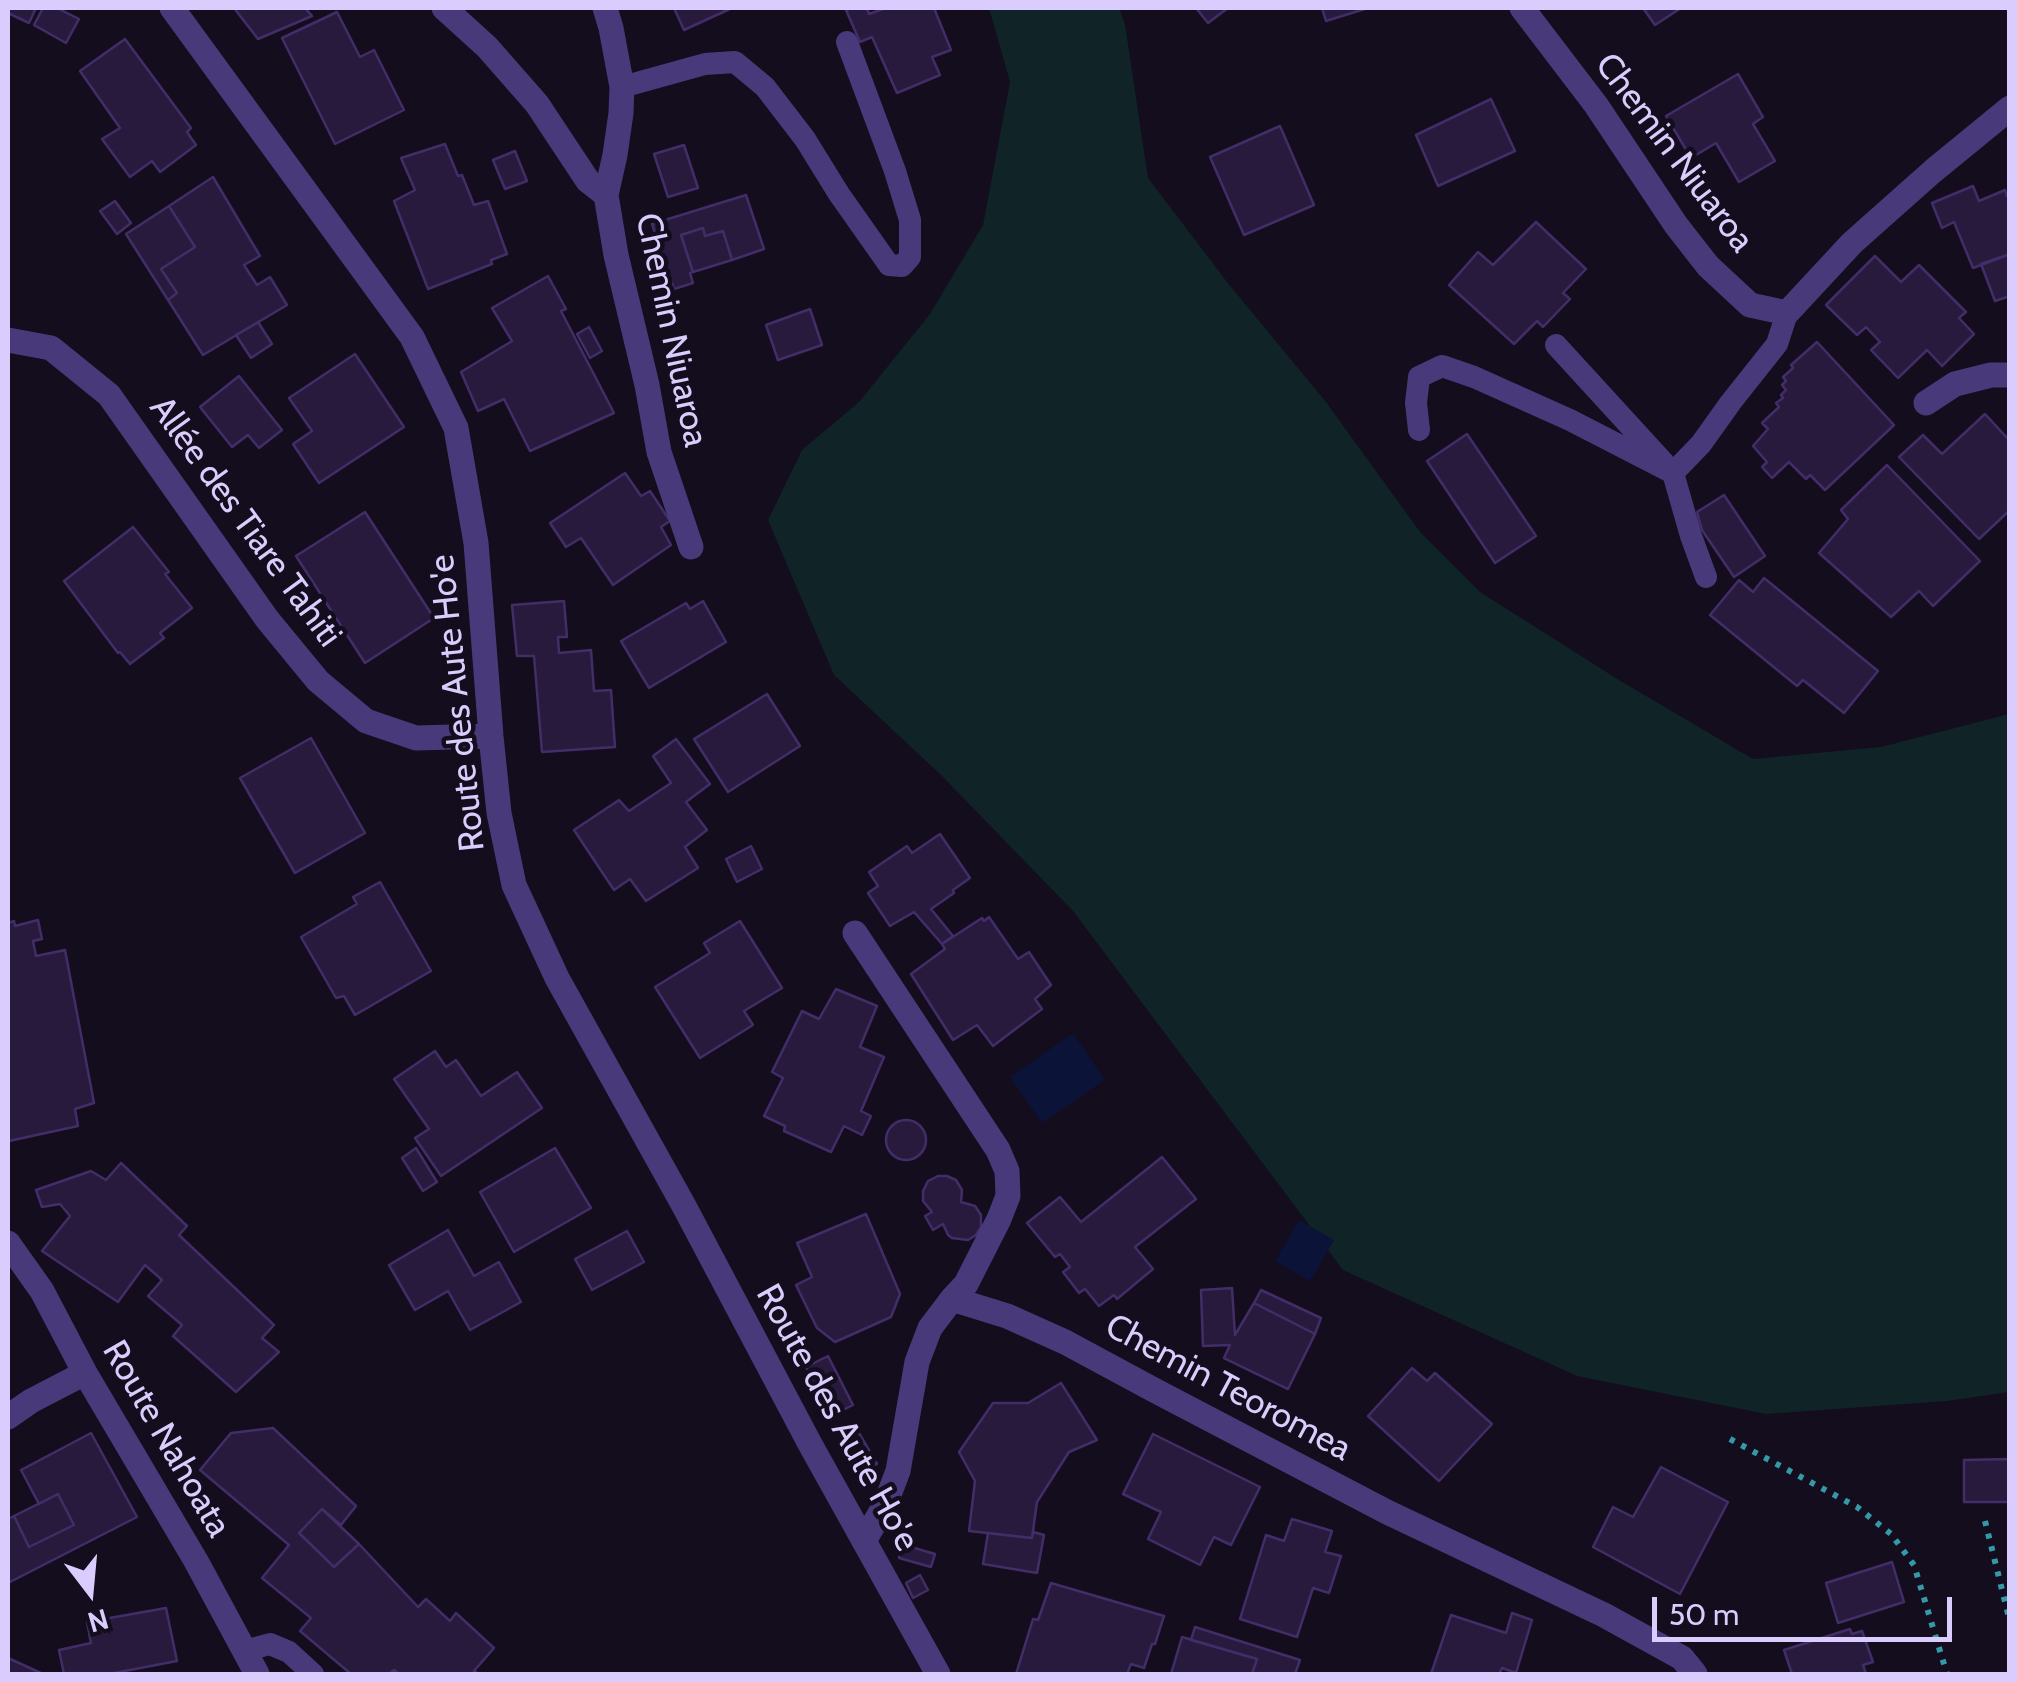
<!DOCTYPE html>
<html>
<head>
<meta charset="utf-8">
<style>
  body { margin:0 }
  #map { position:relative; width:2017px; height:1682px; overflow:hidden; background:#130d1d; font-family:Cabin,sans-serif }
  canvas { display:block }
  .frame { position:absolute; inset:0; border:10px solid #daccfc; pointer-events:none }
  .north { position:absolute; left:40px; top:1542px; width:100px; height:100px; -webkit-text-stroke:8px #130d1d; paint-order:stroke; rotate:164deg; font-size:28px; font-weight:700; line-height:40px; text-align:center; color:#daccfc }
  .north::after { content:''; display:block; margin:auto; width:35px; height:45px; background:#daccfc; clip-path:polygon(50% 0,100% 100%,50% 72%,0 100%) }
  .scale { position:absolute; left:1652px; top:1597px; width:300px; height:45px; box-sizing:border-box; border:5px solid #daccfc; border-top:0; padding-left:12px; font-size:30px; line-height:35px; white-space:nowrap; color:#daccfc; -webkit-text-stroke:8px #130d1d; paint-order:stroke }
</style>
</head>
<body>
<div id="map">
<canvas width="2017" height="1682"></canvas>
<div class="frame"></div>
<div class="north">N</div>
<div class="scale">50 m</div>
</div>
<script>
const ctx = document.querySelector('canvas').getContext('2d');
ctx.lineJoin = 'round';
function fill(path, color) { ctx.fillStyle = color; ctx.fill(path, 'evenodd'); }
const shape = rows => new Path2D(rows.map(r => 'M' + r).join(''));
function trace(path, color, width, dash) { ctx.strokeStyle = color; ctx.lineWidth = width; ctx.lineCap = dash ? 'butt' : 'round'; ctx.setLineDash(dash || []); ctx.stroke(path); }
function write(font, color, halo, rows, align = 'center') {
  ctx.font = font + ' Cabin,sans-serif'; ctx.lineWidth = 9; ctx.setLineDash([]); ctx.textBaseline = 'middle'; ctx.strokeStyle = halo; ctx.fillStyle = color; for (const [text, x, y, turn = 0] of rows) {
    ctx.save(); ctx.translate(x, y); ctx.rotate((+turn || 0) * Math.PI / 180); ctx.textAlign = isNaN(turn) ? turn : align; if (halo) ctx.strokeText(text, 0, 0); ctx.fillText(text, 0, 0); ctx.restore();
  }
}
fill(shape([
  [989,8,1119,8,1125,24,1148,178,1227,282,1326,402,1420,532,1480,592,1619,680,1753,759,1881,747,2009,714,2009,1392,1947,1401,1766,1414,1577,1376,1343,1270,1073,911,941,775,834,675,768,520,802,450,859,402,930,314,983,225,1010,82]
]), '#102327');
fill(shape([
  [1073,1033,1105,1080,1042,1123,1010,1077],
  [1299,1220,1334,1240,1310,1281,1275,1261]
]), '#0b1338');
const building = shape([
  [8,8,36,8,29,23,8,13,8,8],
  [43,8,57,8,79,19,66,43,34,25,43,8],
  [234,8,305,8,312,16,258,39,234,8],
  [674,8,732,8,684,30,674,8],
  [853,8,867,8,869,14,886,8,934,8,951,50,932,57,940,75,897,93,872,37,860,42,846,10,853,8],
  [1196,8,1228,8,1208,23,1196,8],
  [1322,8,1368,8,1326,21,1322,8],
  [1643,8,1681,8,1655,25,1643,8],
  [337,12,360,57,374,50,404,110,335,144,282,38,337,12],
  [125,39,191,128,187,132,196,145,160,172,152,161,130,177,102,139,120,128,80,71,125,39],
  [1738,74,1763,117,1753,124,1775,161,1739,182,1716,143,1691,158,1666,116,1738,74],
  [1491,99,1515,151,1438,186,1416,135,1491,99],
  [1280,126,1314,205,1244,235,1210,157,1280,126],
  [445,144,458,176,462,175,474,205,488,201,507,254,491,260,492,264,428,289,394,201,415,190,401,158,445,144],
  [684,145,698,188,668,197,654,154,684,145],
  [515,151,527,181,505,189,493,160,515,151],
  [213,177,260,256,244,265,257,285,270,277,287,305,203,355,168,300,177,293,161,269,195,247,169,206,213,177],
  [1973,186,1979,201,2005,190,2007,196,2010,195,2010,254,1973,268,1954,222,1942,228,1932,203,1973,186],
  [746,195,764,249,732,260,723,231,705,236,703,228,681,235,693,272,690,273,693,283,674,289,652,224,746,195],
  [115,201,131,223,117,234,100,211,115,201],
  [169,206,195,247,161,269,177,293,168,300,126,234,169,206],
  [1536,222,1586,269,1563,293,1570,299,1543,327,1537,321,1514,344,1449,285,1478,252,1493,265,1536,222],
  [703,228,705,236,723,231,732,260,693,272,681,235,703,228],
  [2010,254,2010,296,1995,301,1981,264,2010,254],
  [1875,256,1901,282,1919,265,1966,312,1959,318,1974,334,1942,366,1927,350,1898,378,1871,350,1880,342,1866,327,1857,335,1826,305,1875,256],
  [548,276,566,309,561,311,614,413,530,451,504,399,478,411,461,372,512,341,492,308,548,276],
  [810,309,822,345,778,360,766,325,810,309],
  [258,322,272,344,251,358,236,335,258,322],
  [589,327,602,351,590,358,577,334,589,327],
  [1817,342,1894,425,1825,490,1810,475,1806,479,1789,462,1772,478,1762,467,1767,462,1753,446,1768,429,1762,423,1779,407,1776,403,1783,398,1781,395,1786,390,1782,385,1786,381,1783,377,1793,368,1791,365,1817,342],
  [355,354,404,427,319,483,293,444,312,431,289,398,355,354],
  [239,376,282,430,259,448,248,435,232,447,200,407,239,376],
  [1985,414,2010,441,2010,510,1979,539,1899,457,1923,435,1942,454,1985,414],
  [1467,434,1536,536,1495,563,1427,461,1467,434],
  [1887,465,1980,561,1933,606,1919,591,1891,617,1819,553,1848,519,1841,510,1887,465],
  [625,473,641,496,650,491,670,521,661,527,671,545,613,585,581,538,566,547,550,523,625,473],
  [1724,495,1765,556,1734,577,1702,530,1697,512,1724,495],
  [365,512,434,618,365,663,296,556,365,512],
  [133,527,169,572,165,574,192,608,160,633,164,638,130,664,120,652,118,653,64,581,133,527],
  [1764,578,1878,671,1844,713,1803,680,1797,686,1710,615,1739,580,1753,592,1764,578],
  [564,601,567,637,558,637,559,653,591,650,594,691,611,690,615,747,542,752,534,656,517,656,512,605,564,601],
  [703,601,726,642,649,688,621,641,686,603,690,609,703,601],
  [767,694,800,746,728,792,694,739,767,694],
  [311,738,365,833,295,873,240,778,311,738],
  [676,739,710,784,686,802,707,830,685,847,698,868,646,901,630,879,614,890,574,830,619,800,629,811,671,783,653,756,676,739],
  [940,834,970,878,953,890,954,893,931,909,953,936,942,944,914,912,890,926,868,893,878,886,869,872,907,846,912,853,940,834],
  [751,846,762,869,737,882,726,859,751,846],
  [380,882,431,971,355,1015,344,996,336,998,301,937,357,904,353,897,380,882],
  [989,917,1018,959,1029,952,1051,985,1035,999,1042,1009,993,1046,977,1025,953,1040,911,974,945,949,942,944,982,918,984,921,989,917],
  [38,920,42,939,33,941,36,956,65,950,94,1103,75,1109,78,1126,9,1141,8,1130,8,923,14,921,15,926,38,920],
  [740,921,782,988,744,1011,753,1025,700,1058,655,987,710,953,704,943,740,921],
  [836,989,877,1006,860,1047,884,1057,861,1111,871,1116,862,1135,844,1126,831,1152,784,1131,785,1126,764,1116,783,1078,772,1072,802,1011,819,1019,836,989],
  [435,1051,446,1067,456,1060,481,1096,517,1072,542,1108,441,1176,415,1138,429,1129,394,1079,435,1051],
  '886 1140a20 20 0 1 1 40 0a20 20 0 1 1-40 0Z',
  [416,1148,437,1182,423,1191,402,1158,416,1148],
  [555,1148,591,1208,514,1252,480,1192,555,1148],
  [1162,1157,1196,1199,1135,1247,1153,1269,1117,1299,1114,1295,1099,1306,1085,1289,1079,1293,1063,1272,1070,1267,1060,1254,1055,1257,1027,1223,1060,1197,1081,1222,1162,1157],
  [121,1163,187,1226,179,1235,274,1325,262,1338,279,1352,236,1392,173,1336,182,1325,148,1296,162,1280,145,1265,118,1302,42,1251,70,1216,60,1204,42,1207,36,1190,91,1171,106,1180,121,1163],
  [938,1176,947,1176,956,1180,962,1190,961,1202,975,1206,981,1215,981,1227,976,1235,968,1240,952,1238,948,1235,943,1224,933,1230,925,1216,932,1212,923,1201,923,1191,928,1181,938,1176],
  [866,1214,900,1294,891,1317,835,1342,817,1328,796,1285,812,1277,797,1243,866,1214],
  [448,1230,474,1276,499,1262,521,1302,470,1330,448,1291,415,1310,389,1265,448,1230],
  [627,1231,644,1262,592,1290,575,1259,627,1231],
  [1232,1288,1235,1335,1254,1303,1315,1334,1288,1389,1224,1358,1230,1345,1203,1346,1201,1290,1232,1288],
  [1261,1290,1321,1318,1315,1334,1254,1303,1261,1290],
  [828,1356,853,1405,831,1416,806,1367,828,1356],
  [1412,1368,1427,1381,1435,1373,1492,1424,1439,1481,1368,1416,1412,1368],
  [1061,1383,1097,1440,1069,1452,1037,1502,1032,1538,969,1531,975,1481,959,1452,993,1403,1028,1403,1061,1383],
  [273,1428,356,1506,341,1525,322,1509,299,1533,334,1567,359,1544,418,1607,426,1599,450,1621,456,1613,494,1648,474,1671,479,1674,399,1674,394,1670,389,1674,351,1674,300,1631,311,1618,262,1578,289,1545,200,1470,231,1433,273,1428],
  [91,1433,137,1517,10,1582,8,1578,8,1519,14,1516,29,1547,74,1525,58,1494,39,1504,21,1470,91,1433],
  [859,1433,877,1464,862,1472,845,1440,859,1433],
  [1153,1434,1260,1487,1231,1545,1214,1537,1200,1565,1148,1539,1161,1512,1123,1494,1153,1434],
  [2010,1459,2010,1502,1964,1502,1964,1460,2010,1459],
  [1661,1467,1728,1502,1680,1594,1593,1547,1613,1507,1633,1517,1661,1467],
  [58,1494,74,1525,29,1547,14,1516,58,1494],
  [322,1509,359,1544,334,1567,299,1533,322,1509],
  [1292,1519,1332,1531,1325,1552,1341,1556,1329,1593,1313,1588,1297,1637,1240,1619,1266,1535,1284,1541,1292,1519],
  [1033,1532,1044,1535,1037,1573,983,1564,988,1533,1032,1538,1033,1532],
  [901,1544,935,1554,931,1567,899,1558,901,1544],
  [1892,1562,1904,1602,1838,1623,1826,1583,1892,1562],
  [920,1575,928,1590,913,1598,906,1583,920,1575],
  [1051,1583,1164,1616,1155,1644,1152,1644,1144,1668,1131,1664,1127,1674,1016,1674,1033,1619,1038,1620,1051,1583],
  [166,1608,177,1661,109,1674,64,1674,59,1650,91,1643,87,1622,166,1608],
  [1512,1613,1532,1620,1516,1673,1502,1668,1499,1674,1431,1674,1451,1615,1506,1633,1512,1613],
  [1195,1627,1300,1660,1295,1674,1252,1674,1257,1659,1191,1640,1195,1627],
  [1850,1629,1852,1634,1862,1631,1873,1662,1863,1665,1866,1674,1792,1674,1784,1650,1850,1629],
  [1182,1637,1257,1659,1252,1674,1171,1674,1182,1637],
  [8,1658,43,1674,8,1674,8,1658]
]);
fill(building, '#271a3d');
trace(building, '#432d68', 2.5);
trace(shape([
  [1730,1439,1857,1507,1891,1534,1914,1565,1947,1674],
  [1985,1521,2010,1622]
]), '#349aa8', 6, [5, 8]);
trace(shape([
  [622,87,705,64,735,62,765,87,805,139,839,194,889,265,902,266,910,257,910,220,895,171,847,42],
  [1556,345,1664,463],
  [1419,430,1416,403,1419,377,1442,366,1474,377,1570,420,1673,473],
  [1706,577,1691,536,1673,473,1701,444,1731,402,1777,344,1787,313],
  [244,1651,270,1644,289,1652,313,1674]
]), '#483a7a', 22);
trace(shape([
  [172,8,412,337,456,428,476,543,491,736,499,813,514,885,557,978,684,1206,810,1444,938,1674],
  [444,8,487,47,537,104,588,181,606,195],
  [605,8,611,28,622,87,621,113,615,155,606,195,616,255,647,385,659,452,691,547],
  [1522,8,1596,105,1676,225,1708,266,1750,305,1787,313,1852,243,1933,171,2010,108],
  [8,340,51,348,109,395,267,619,318,681,366,721,416,738,491,736],
  [1926,403,1955,384,1991,375,2010,375],
  [855,933,998,1150,1007,1171,1008,1196,999,1219,966,1284,952,1299],
  [8,1243,42,1291,85,1373,196,1561,257,1674],
  [8,1417,31,1401,85,1373],
  [864,1541,885,1505,898,1471,917,1362,930,1328,952,1299,1007,1316,1065,1342,1154,1390,1387,1512,1604,1615,1682,1658,1695,1674]
]), '#483a7a', 25);
write('35px', '#daccfc', '#130d1d', [
  ["Chemin Niuaroa",1674,153,53],
  ["Chemin Niuaroa",671,330,78],
  ["Allée des Tiare Tahiti",245,522,54],
  ["Route des Aute Ho'e",458,703,-96],
  ["Chemin Teoromea",1228,1388,28],
  ["Route des Aute Ho'e",837,1418,61],
  ["Route Nahoata",166,1439,60]
]);
</script>
</body>
</html>
